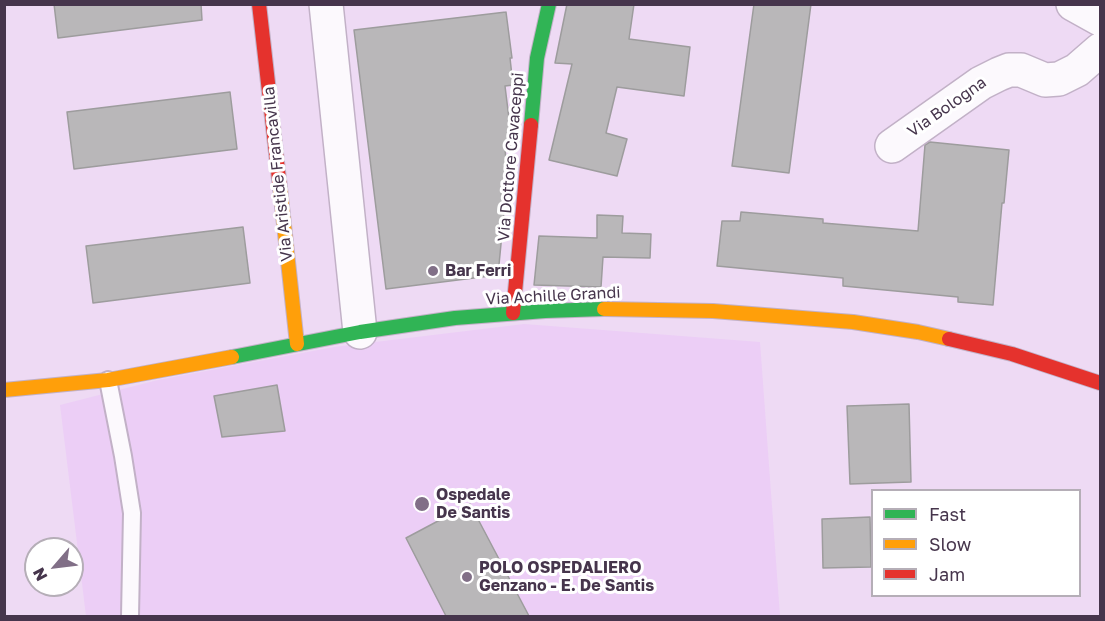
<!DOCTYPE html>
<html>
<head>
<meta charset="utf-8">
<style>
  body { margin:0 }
  #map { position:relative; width:1105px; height:621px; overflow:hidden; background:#eedaf4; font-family:"Golos Text",sans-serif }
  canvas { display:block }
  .frame { position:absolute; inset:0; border:6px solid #46354c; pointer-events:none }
  .legend { position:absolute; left:871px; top:489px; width:210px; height:108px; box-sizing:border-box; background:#fff; border:2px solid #b5aeb7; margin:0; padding:8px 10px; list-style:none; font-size:18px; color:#46354c }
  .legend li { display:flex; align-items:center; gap:12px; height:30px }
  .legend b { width:30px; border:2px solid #b5aeb7 }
  .north { position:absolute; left:24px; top:537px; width:60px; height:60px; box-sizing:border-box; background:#fff; border:2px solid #b5aeb7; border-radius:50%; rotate:242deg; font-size:16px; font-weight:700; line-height:24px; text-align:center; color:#46354c }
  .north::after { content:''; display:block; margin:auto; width:21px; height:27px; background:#816f87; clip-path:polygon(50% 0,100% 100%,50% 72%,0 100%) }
</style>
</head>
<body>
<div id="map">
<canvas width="1105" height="621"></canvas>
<div class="frame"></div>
<ul class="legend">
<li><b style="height:8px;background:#30b455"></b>Fast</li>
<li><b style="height:8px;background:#ff9f0a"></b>Slow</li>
<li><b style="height:8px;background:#e5322d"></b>Jam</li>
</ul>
<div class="north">N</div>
</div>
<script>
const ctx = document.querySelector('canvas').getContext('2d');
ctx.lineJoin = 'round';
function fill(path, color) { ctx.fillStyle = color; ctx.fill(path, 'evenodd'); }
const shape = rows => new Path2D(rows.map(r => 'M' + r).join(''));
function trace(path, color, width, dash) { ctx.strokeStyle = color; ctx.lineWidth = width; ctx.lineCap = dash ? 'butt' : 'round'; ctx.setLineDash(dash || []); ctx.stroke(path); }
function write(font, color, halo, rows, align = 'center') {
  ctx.font = font + ' "Golos Text",sans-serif'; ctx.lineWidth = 6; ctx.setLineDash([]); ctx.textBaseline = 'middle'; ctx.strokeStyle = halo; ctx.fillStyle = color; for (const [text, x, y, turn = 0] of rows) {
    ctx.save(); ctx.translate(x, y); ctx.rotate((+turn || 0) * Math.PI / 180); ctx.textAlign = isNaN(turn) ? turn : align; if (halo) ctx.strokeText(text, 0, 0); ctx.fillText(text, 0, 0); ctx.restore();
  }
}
fill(shape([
  [524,324,760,342,780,616,86,616,60,405,158,380,334,347]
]), '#eccef6');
const building = shape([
  [54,4,201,4,202,20,58,38,54,4],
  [567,4,634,4,629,39,690,47,684,96,617,87,606,133,627,139,617,176,549,160,572,64,555,63,567,4],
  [754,4,811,4,789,173,732,166,754,4],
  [506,12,512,58,510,58,513,85,505,86,511,135,510,150,505,149,507,172,506,191,501,191,504,213,498,275,386,289,354,30,506,12],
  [230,92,237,149,74,169,67,112,230,92],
  [930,142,1009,150,1004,203,1002,203,993,305,958,302,958,297,843,286,843,278,717,266,722,221,740,221,741,212,823,219,823,223,918,231,925,145,930,142],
  [597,215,623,216,622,233,651,234,650,258,603,257,601,287,534,285,539,236,597,238,597,215],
  [243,227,250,283,93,303,86,246,243,227],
  [277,385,285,431,222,437,214,396,277,385],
  [909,404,911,482,850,484,847,406,909,404],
  [470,504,529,616,446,616,406,538,470,504],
  [870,517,871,567,823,568,822,519,870,517]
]);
fill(building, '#b9b7b9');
trace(building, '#9d9c9d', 1.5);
const lane = shape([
  [108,380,123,456,132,513,130,616]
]);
const street = shape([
  [326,4,360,332],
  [1073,4,1100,19],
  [892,146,981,83,999,74,1009,70,1021,70,1045,80,1059,79,1077,70,1100,50]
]);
const fast = shape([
  [531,125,537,58,549,4],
  [232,357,360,332,455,318,545,311,604,309]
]);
const slow = shape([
  [280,188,297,344],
  [604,309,713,311,853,322,918,332,949,339],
  [4,390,108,380,232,357]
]);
const jam = shape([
  [259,4,280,188],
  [513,313,531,125],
  [949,339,1012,354,1100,383]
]);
trace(lane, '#c2b1c7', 20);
trace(street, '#c2b1c7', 36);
trace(fast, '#c2b1c7', 16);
trace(slow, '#c2b1c7', 16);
trace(jam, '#c2b1c7', 16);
trace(lane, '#fcf9fd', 16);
trace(street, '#fcf9fd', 33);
trace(fast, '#30b455', 14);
trace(slow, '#ff9f0a', 14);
trace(jam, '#e5322d', 14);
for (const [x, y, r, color] of [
  [433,271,6,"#816f87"],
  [422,504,8,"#816f87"],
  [467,577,6,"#816f87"]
]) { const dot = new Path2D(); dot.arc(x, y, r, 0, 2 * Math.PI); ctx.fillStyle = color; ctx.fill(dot); trace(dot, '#fff', 2); }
write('16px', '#46354c', '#fff', [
  ["Via Bologna",947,107,-35],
  ["Via Dottore Cavaceppi",511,157,-85],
  ["Via Aristide Francavilla",278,174,-96],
  ["Via Achille Grandi",553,296,-3]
]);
write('bold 16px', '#46354c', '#fff', [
  ["Bar Ferri",445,271],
  ["Ospedale",436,495],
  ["De Santis",436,513],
  ["POLO OSPEDALIERO",479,568],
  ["Genzano - E. De Santis",479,586]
], 'left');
</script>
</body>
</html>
